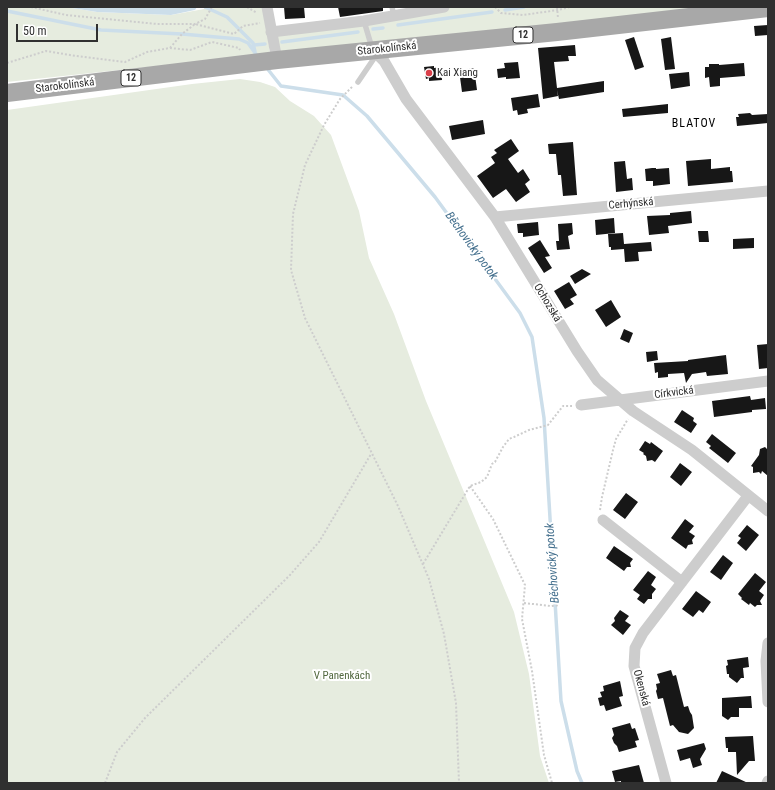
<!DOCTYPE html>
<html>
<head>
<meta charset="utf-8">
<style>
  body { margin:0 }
  #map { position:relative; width:775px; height:790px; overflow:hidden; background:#fff; font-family:"Roboto Condensed",sans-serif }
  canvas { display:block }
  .frame { position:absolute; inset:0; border:8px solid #303030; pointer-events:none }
  .scale { position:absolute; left:16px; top:24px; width:82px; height:18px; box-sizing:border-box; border:2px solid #303030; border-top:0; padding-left:5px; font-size:12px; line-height:14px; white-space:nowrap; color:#303030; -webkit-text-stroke:3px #fff; paint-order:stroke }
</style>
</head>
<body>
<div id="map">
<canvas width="775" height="790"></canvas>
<div class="frame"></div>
<div class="scale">50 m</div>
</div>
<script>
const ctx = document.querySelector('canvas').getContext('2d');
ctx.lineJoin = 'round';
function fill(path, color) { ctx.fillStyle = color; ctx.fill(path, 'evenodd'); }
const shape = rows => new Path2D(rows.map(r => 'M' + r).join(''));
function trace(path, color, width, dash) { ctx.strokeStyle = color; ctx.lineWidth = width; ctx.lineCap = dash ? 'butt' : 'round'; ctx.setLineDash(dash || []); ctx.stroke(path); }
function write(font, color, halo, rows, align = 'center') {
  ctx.font = font + ' "Roboto Condensed",sans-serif'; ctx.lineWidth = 4; ctx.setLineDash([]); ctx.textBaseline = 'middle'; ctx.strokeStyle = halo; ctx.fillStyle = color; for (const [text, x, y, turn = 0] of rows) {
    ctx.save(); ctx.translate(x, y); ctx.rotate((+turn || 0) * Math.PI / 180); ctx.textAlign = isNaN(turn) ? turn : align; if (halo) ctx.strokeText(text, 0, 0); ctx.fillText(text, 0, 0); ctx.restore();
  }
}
fill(shape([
  [7,7,66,7,97,12,171,15,204,9,204,7,264,7,270,54,7,82],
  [443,7,768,7,277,60,271,32],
  [240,79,260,82,275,87,290,101,314,116,331,135,359,211,369,258,394,314,426,401,514,612,529,674,540,756,549,783,7,783,7,110,192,84]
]), '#e6ecdf');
fill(shape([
  [66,7,197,7,195,10,171,15,97,12]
]), '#ccdeea');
trace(shape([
  [205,7,227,17,253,43,255,52],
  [505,10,524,7],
  [7,11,101,30,182,34,239,39,248,43,258,57],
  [398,25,492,12],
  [373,29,383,28],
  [282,42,358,32],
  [254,45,265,44],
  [266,67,281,86,343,95,367,116,435,197,520,313,532,337,544,418,561,701,577,771,582,783]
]), '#ccdeea', 3.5);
fill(shape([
  [284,7,304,7,305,18,285,19],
  [338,7,383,7,383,11,340,17],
  [768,25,768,35,755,36,754,26],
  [634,37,644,67,635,70,625,40],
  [671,37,675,69,665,70,661,39],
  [575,45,576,56,568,56,569,61,554,62,557,88,604,81,604,92,559,99,557,90,558,96,543,99,538,48],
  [518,62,520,78,506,79,506,77,498,78,497,69,505,68,504,63],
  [744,63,745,76,720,78,720,86,710,87,709,77,705,78,705,67,709,67,709,64,719,64,719,65],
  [434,66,434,68,441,67,442,80,429,81,429,78,426,79,424,67],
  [474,68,477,90,462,92,459,70],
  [689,72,690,86,671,89,669,74],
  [538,94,540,107,527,109,528,113,518,115,517,110,513,111,511,98],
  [668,104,668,113,623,117,622,109],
  [750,113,752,115,768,114,768,123,737,126,736,117,739,117,738,114],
  [483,120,485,134,452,140,449,126],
  [511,139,519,151,508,159,518,173,523,169,530,180,525,184,530,192,516,202,506,189,493,198,477,176,495,163,491,157,497,153,494,150],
  [573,142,577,195,563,196,561,175,558,175,556,154,549,154,548,144],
  [711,159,711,169,730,167,730,171,732,171,733,182,688,186,686,161],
  [625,161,627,179,632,178,633,190,616,192,614,162],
  [652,168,656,168,656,169,669,168,670,184,653,186,653,181,646,181,645,169],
  [691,211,692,223,668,226,669,233,649,235,647,216,670,215,670,213],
  [614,218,615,233,596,235,595,220],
  [538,222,539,235,523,237,523,233,518,233,517,224],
  [572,223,573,234,568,236,570,249,557,250,556,241,559,241,558,224],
  [698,231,708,231,709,242,699,242],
  [623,233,624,244,651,242,652,251,638,252,639,261,625,262,624,249,611,250,611,247,609,247,608,234],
  [754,238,754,248,733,249,733,239],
  [540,240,550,256,545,257,552,268,544,273,528,248],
  [582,269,591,274,575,284,570,276],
  [569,282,577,295,570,299,574,304,565,309,554,291],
  [611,300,621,317,606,327,595,310],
  [624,329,633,333,629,343,620,339],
  [768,344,768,368,759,369,757,345],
  [657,351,658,360,647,362,646,352],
  [726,355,728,374,707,376,706,372,692,374,686,383,684,373,668,374,668,377,658,378,658,372,655,373,654,363,688,361,688,360],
  [750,396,751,400,765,398,766,409,752,410,752,412,714,417,712,401],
  [682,410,694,418,693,421,697,424,691,433,674,422],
  [712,434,736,453,728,463,709,448,711,446,706,442],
  [645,441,650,444,651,442,663,451,655,462,652,460,647,461,646,456,643,454,644,453,639,450],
  [765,447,768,450,768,476,762,471,761,474,759,472,753,473,753,467,751,466,759,455,760,449],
  [680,463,692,472,681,486,670,477],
  [626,493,638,502,625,519,613,510],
  [685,519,694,526,689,532,695,536,692,540,693,544,688,545,686,549,671,538],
  [747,525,759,535,746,551,737,543,741,538,738,536],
  [614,546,633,559,630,563,631,567,627,567,624,571,606,558],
  [723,555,733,563,721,580,710,572],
  [648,571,656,577,651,585,656,589,652,594,652,599,648,599,644,604,637,599,640,595,633,590],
  [755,573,766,582,759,591,764,595,760,601,762,605,757,605,755,607,750,603,749,605,741,599,742,598,738,594],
  [696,591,711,602,703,613,699,610,693,617,682,609],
  [620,610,629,616,625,621,631,625,623,635,611,625,615,621,614,618],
  [748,657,749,667,743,668,744,678,741,678,737,683,729,677,729,674,727,674,726,666,728,665,727,660],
  [671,670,673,676,676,675,684,707,688,706,690,712,692,715,694,728,688,734,679,732,673,725,670,726,663,698,658,699,656,691,657,689,656,684,660,683,657,674],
  [620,681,623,696,619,697,622,706,606,711,604,705,600,706,598,698,602,697,600,692,604,691,603,686],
  [751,696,752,708,739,708,739,717,731,717,728,720,722,716,722,698],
  [630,723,632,729,635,728,639,740,635,741,637,747,619,752,617,746,614,743,612,738,614,735,612,728],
  [753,736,755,761,749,761,737,775,736,752,728,752,728,748,726,748,725,737],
  [704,743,706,749,700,759,702,765,693,768,690,758,680,761,677,750],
  [639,765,644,783,621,783,621,781,615,782,612,771],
  [722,771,748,783,716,783]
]), '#171717');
trace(shape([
  [31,7,66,15,157,24,195,24,205,19,212,7],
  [247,7,257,13],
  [495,7,501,13,523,15,558,10,570,7],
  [557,7,558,18],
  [170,48,182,34,195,24,234,34,243,26,260,23],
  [7,63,46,51,76,56,125,62,147,52,170,48,190,50,212,42,239,48,240,50],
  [352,87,340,99,324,125,305,165,293,214,291,270,305,318,398,506,429,579,444,634,456,703,459,783],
  [470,486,493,519,525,585,522,619,532,671,544,755,552,783],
  [600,510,602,497,613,450,616,439,628,419],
  [423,564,470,486,481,482,487,477,492,464,495,462,503,447,509,439,514,437,529,430,548,425,563,406,572,406],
  [524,603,551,606,559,605],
  [105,783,117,752,145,718,290,575,319,542,371,454]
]), '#cdcdcd', 2, [2, 2]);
trace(shape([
  [392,7,394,16],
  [364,21,372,48],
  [358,82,377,54]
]), '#cdcdcd', 5.5);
trace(shape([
  [267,7,277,60],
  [271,32,364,21,444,7],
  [373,50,384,61,406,99,495,217,577,351,597,380,633,411,692,450,768,511],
  [495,217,768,191],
  [581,405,768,381],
  [603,520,682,582],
  [768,643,766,661,768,702],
  [666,783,634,666,635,648,643,633,682,582,748,496],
  [767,783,768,781]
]), '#cdcdcd', 11);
trace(shape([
  [7,93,277,60,557,32,768,8]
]), '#a8a8a8', 18);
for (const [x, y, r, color] of [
  [429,73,4,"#da3f49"]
]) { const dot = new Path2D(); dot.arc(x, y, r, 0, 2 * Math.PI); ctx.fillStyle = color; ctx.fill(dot); trace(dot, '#fff', 1.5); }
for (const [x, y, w] of [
  [523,35,20],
  [131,78,20]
]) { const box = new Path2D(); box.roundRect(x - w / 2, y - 8, w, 16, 3); ctx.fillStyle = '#fff'; ctx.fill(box); trace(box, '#303030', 1); }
write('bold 10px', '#303030', null, [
  ["12",523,35],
  ["12",131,78]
]);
write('11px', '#303030', '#fff', [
  ["Starokolínská",387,49,-6],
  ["Starokolínská",65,86,-7],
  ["Cerhýnská",631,204,-5],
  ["Ochozská",547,303,59],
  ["Církvická",674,393,-7],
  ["Okenská",641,688,75]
]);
write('11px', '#303030', '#fff', [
  ["Kai Xiang",437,73]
], 'left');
write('11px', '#536940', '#fff', [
  ["V Panenkách",342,676]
]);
ctx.letterSpacing = '1px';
write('12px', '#000', '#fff', [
  ["BLATOV",694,124]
]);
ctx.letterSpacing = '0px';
write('italic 12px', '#436f8d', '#fff', [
  ["Běchovický potok",471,246,54],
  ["Běchovický potok",553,563,-94]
]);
</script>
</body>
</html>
